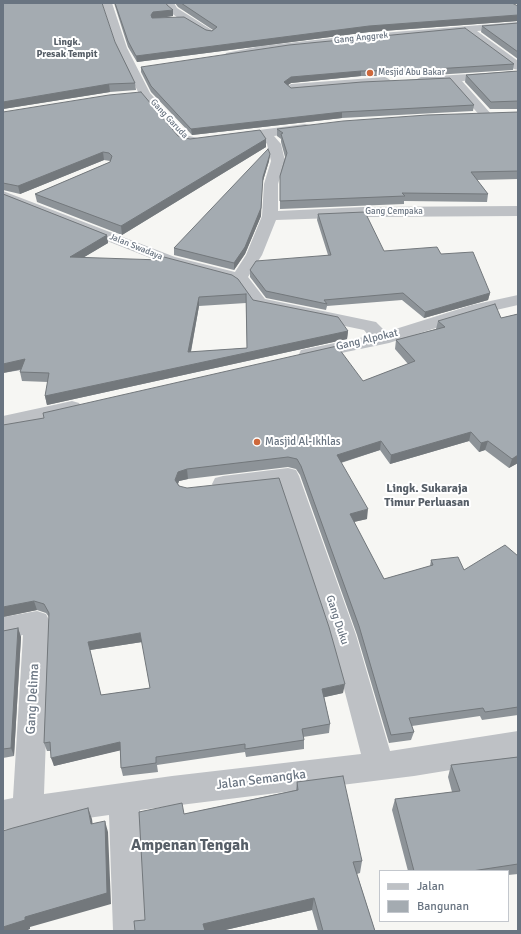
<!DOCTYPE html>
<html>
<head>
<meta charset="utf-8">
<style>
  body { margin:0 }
  #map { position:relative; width:521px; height:934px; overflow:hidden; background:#f6f6f3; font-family:Signika,sans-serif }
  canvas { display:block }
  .frame { position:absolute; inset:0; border:4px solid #697481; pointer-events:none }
  .legend { position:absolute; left:379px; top:870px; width:130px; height:52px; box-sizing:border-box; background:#fff; border:1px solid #c3c7cd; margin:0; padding:5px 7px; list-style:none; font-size:12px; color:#697481 }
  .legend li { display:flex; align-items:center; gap:8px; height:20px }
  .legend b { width:20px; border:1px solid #c3c7cd }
</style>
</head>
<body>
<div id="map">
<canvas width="521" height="934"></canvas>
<div class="frame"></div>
<ul class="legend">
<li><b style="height:5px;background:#bec1c5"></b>Jalan</li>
<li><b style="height:11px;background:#a4abb1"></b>Bangunan</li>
</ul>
</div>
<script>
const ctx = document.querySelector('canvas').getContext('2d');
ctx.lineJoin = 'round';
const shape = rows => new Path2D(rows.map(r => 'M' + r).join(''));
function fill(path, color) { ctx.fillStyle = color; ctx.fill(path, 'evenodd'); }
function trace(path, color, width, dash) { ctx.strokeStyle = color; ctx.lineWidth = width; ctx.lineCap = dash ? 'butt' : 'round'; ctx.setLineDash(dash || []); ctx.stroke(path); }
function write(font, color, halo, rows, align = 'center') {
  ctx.font = font + ' Signika,sans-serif'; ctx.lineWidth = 4; ctx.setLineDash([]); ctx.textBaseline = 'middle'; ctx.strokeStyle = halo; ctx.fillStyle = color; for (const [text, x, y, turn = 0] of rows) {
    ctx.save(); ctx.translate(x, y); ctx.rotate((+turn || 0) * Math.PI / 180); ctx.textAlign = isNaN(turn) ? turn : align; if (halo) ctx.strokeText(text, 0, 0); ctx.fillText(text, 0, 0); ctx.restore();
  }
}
fill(shape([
  [102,3,112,3,127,48,150,93,189,136,198,138,305,124,310,125,311,128,310,131,274,136,281,144,285,161,278,184,278,211,363,207,518,206,518,216,363,217,276,220,262,255,248,277,265,299,376,322,386,332,472,305,518,295,518,305,483,313,389,343,308,360,301,358,299,354,301,350,369,336,364,330,253,307,239,287,233,282,163,263,3,200,3,191,175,257,235,272,246,255,262,216,264,184,271,161,267,144,262,138,198,146,179,142,139,94,117,48,102,3],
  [168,3,174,3,177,8,215,32,214,34,206,34,178,18,170,12,166,5,168,3],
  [518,22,518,28,477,31,518,61,518,70,514,69,465,32,369,40,261,52,230,58,225,55,226,53,261,46,369,34,518,22],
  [518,71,518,77,462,81,492,115,486,119,482,118,450,82,421,83,415,80,421,77,518,71],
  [385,77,389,79,391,81,389,83,291,92,285,88,291,84,385,77],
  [72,401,79,403,82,408,79,413,3,430,3,416,72,401],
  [288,468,296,470,299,476,356,635,390,751,518,731,518,759,414,776,140,810,147,931,113,931,109,815,3,830,3,800,13,798,23,635,3,639,3,617,37,611,46,614,50,622,44,794,172,776,361,754,330,635,280,485,223,492,215,490,212,484,215,478,223,476,288,468]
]), '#bec1c5');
fill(shape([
  [3,3,115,42,135,83,136,90,110,92,3,109],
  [114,3,166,3,167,5,173,16,156,18,212,31,213,30,178,7,175,3,512,3,518,6,518,21,369,32,137,62,128,47],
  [518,23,518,59,481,32,482,26],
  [514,64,513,70,418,76,361,76,291,83,288,85,291,88,474,105,473,111,342,118,192,135,151,92,141,72,141,67],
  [518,71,518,109,490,109,465,82,466,75],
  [3,112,178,136,190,139,266,139,266,147,122,235,37,202,35,194,110,162,110,161,104,160,20,194,3,190],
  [518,112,518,179,477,180,488,194,487,202,404,201,404,204,280,209,280,176,285,157,281,142,281,139,277,136,277,129],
  [270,154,269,161,262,184,261,216,245,254,234,270,174,255,174,248],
  [3,194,107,235,108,243,84,257,232,275,253,300,348,331,347,339,47,405,45,396,48,382,22,381,20,372,21,370,3,373],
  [246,303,247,348,191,352,199,306],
  [318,214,384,251,441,254,490,293,488,300,424,318,402,300,327,306,326,310,266,298,250,277,250,270,328,255,317,220],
  [518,314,518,463,509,468,485,450,479,452,469,441,390,464,380,450,341,463,367,519,354,522,384,579,430,566,431,560,464,570,518,556,518,715,482,720,480,716,412,726,414,732,411,740,389,743,357,635,300,475,296,469,288,467,188,479,179,481,178,484,343,693,324,697,330,724,329,733,303,737,304,740,304,749,246,757,245,752,157,765,158,772,123,776,121,768,120,750,54,766,51,751,47,751,44,743,49,617,46,613,37,610,3,617,3,425,363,381,408,364,395,349,396,340,436,329,438,321,501,318],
  [142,642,150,688,101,695,90,650],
  [18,628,21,637,14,756,3,758,3,631],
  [518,757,518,874,508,875,508,871,408,871,392,810,395,799,452,792,448,777,451,765],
  [297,782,362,861,360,873,357,874,375,931,318,931,312,910,221,931,135,931,145,920,184,814,296,790]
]), '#8d9398');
fill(shape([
  [173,10,173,16,154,19,152,21,151,15,153,12],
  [518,15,518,21,369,32,137,62,136,56,369,26],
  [361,71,361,76,291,83,284,88,284,82,291,77],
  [109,84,110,92,3,109,3,102],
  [342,112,342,118,192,135,191,129],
  [266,139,266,147,122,235,121,226],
  [103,152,104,160,20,194,18,186],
  [270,154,269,161,262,184,261,216,245,254,234,270,234,263],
  [107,235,108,243,71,265,70,257],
  [490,293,488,300,424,318,425,312],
  [199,297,199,306,189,361,188,352],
  [348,331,347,339,47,405,45,396],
  [25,359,27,368,3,373,3,364],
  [471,432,469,441,390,464,391,455],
  [381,441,380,450,336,464,337,455],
  [488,441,485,450,479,452,481,443],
  [518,455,518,463,509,468,512,459],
  [187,469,188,479,179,481,176,489,175,480,178,472],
  [368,509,367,519,349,523,350,514],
  [34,601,37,610,3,617,3,607],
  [18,628,21,637,14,756,11,748],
  [140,633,142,642,90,650,88,642],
  [345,684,343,693,321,698,322,689],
  [120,742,122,750,54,766,51,758],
  [88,808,92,819,94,835,91,824],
  [105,821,108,832,111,904,30,927,30,929,26,931,3,931,3,927,25,917],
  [314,898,312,910,221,931,204,931,203,924]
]), '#73787c');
const building = shape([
  [3,3,102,3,115,42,135,83,109,84,3,102,3,3],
  [115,3,166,3,167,5,173,10,153,12,151,15,152,18,184,17,206,30,212,31,217,27,181,3,512,3,518,6,518,15,369,26,136,56,128,41,115,3],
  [518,23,518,52,482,26,518,23],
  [465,28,514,64,419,70,361,71,291,77,284,82,291,88,362,82,450,78,474,105,342,112,191,129,151,86,141,67,289,45,465,28],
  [518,71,518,101,491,102,466,75,518,71],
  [141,92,178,136,190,139,260,130,266,139,121,226,35,194,110,162,112,156,109,153,103,152,18,186,3,183,3,112,109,95,141,92],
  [518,112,518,171,471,172,488,194,402,193,405,196,280,201,280,176,287,153,281,134,283,133,277,129,343,121,427,115,518,112],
  [268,149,270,154,263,177,261,208,245,247,234,263,174,248,268,149],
  [3,194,107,235,70,257,161,260,164,257,232,275,238,279,253,300,338,317,348,331,45,396,49,373,20,372,25,359,3,364,3,194],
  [246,294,247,348,188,352,199,297,246,294],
  [365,212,384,251,437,247,441,254,473,252,490,293,425,312,403,293,324,300,327,304,266,291,250,270,256,261,331,255,318,214,365,212],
  [495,304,501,318,518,314,518,455,512,459,488,441,481,443,471,432,391,455,381,441,337,455,368,509,350,514,384,579,433,565,431,560,458,557,464,570,505,545,518,556,518,707,485,712,483,708,409,718,414,732,391,735,359,626,301,466,297,459,288,457,187,469,178,472,175,480,179,486,187,488,279,478,329,627,345,684,322,689,330,724,302,729,304,740,245,749,245,744,156,757,156,763,121,768,120,742,51,758,50,742,44,743,49,613,44,604,34,601,3,607,3,425,44,418,43,413,337,346,363,381,415,361,396,340,445,327,438,321,495,304],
  [140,633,150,688,101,695,88,642,140,633],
  [18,628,11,748,3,749,3,631,18,628],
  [518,757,518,864,472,871,414,871,395,799,460,791,451,765,518,757],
  [343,776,362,861,353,862,375,931,323,931,314,898,203,924,205,931,135,931,134,921,145,920,139,812,182,803,184,814,298,790,297,782,343,776],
  [88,808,91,824,105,821,107,893,25,917,25,920,3,927,3,831,13,828,88,808]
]);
fill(building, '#a4abb1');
trace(building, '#73787c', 1);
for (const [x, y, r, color] of [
  [370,73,4,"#ce683b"],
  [257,442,4,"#ce683b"]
]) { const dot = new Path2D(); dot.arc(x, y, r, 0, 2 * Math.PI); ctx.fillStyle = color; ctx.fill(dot); trace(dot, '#fff', 1.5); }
write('9px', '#697481', '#fff', [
  ["Gang Anggrek",361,38,-6],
  ["Gang Garuda",169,119,47],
  ["Gang Cempaka",394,212],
  ["Jalan Swadaya",136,247,22]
]);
write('9px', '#697481', '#fff', [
  ["Mesjid Abu Bakar",378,73]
], 'left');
write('bold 10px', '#565e67', '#fff', [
  ["Lingk.",67,42],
  ["Presak Tempit",67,54]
]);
write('11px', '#697481', '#fff', [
  ["Gang Alpokat",367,340,-13],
  ["Gang Duku",337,620,72]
]);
write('11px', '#697481', '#fff', [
  ["Masjid Al-Ikhlas",265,442]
], 'left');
write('bold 12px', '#565e67', '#fff', [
  ["Lingk. Sukaraja",427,489],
  ["Timur Perluasan",427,503]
]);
write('13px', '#697481', '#fff', [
  ["Gang Delima",33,699,-87],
  ["Jalan Semangka",261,780,-7]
]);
write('bold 16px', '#565e67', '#fff', [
  ["Ampenan Tengah",190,846]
]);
</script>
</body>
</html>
